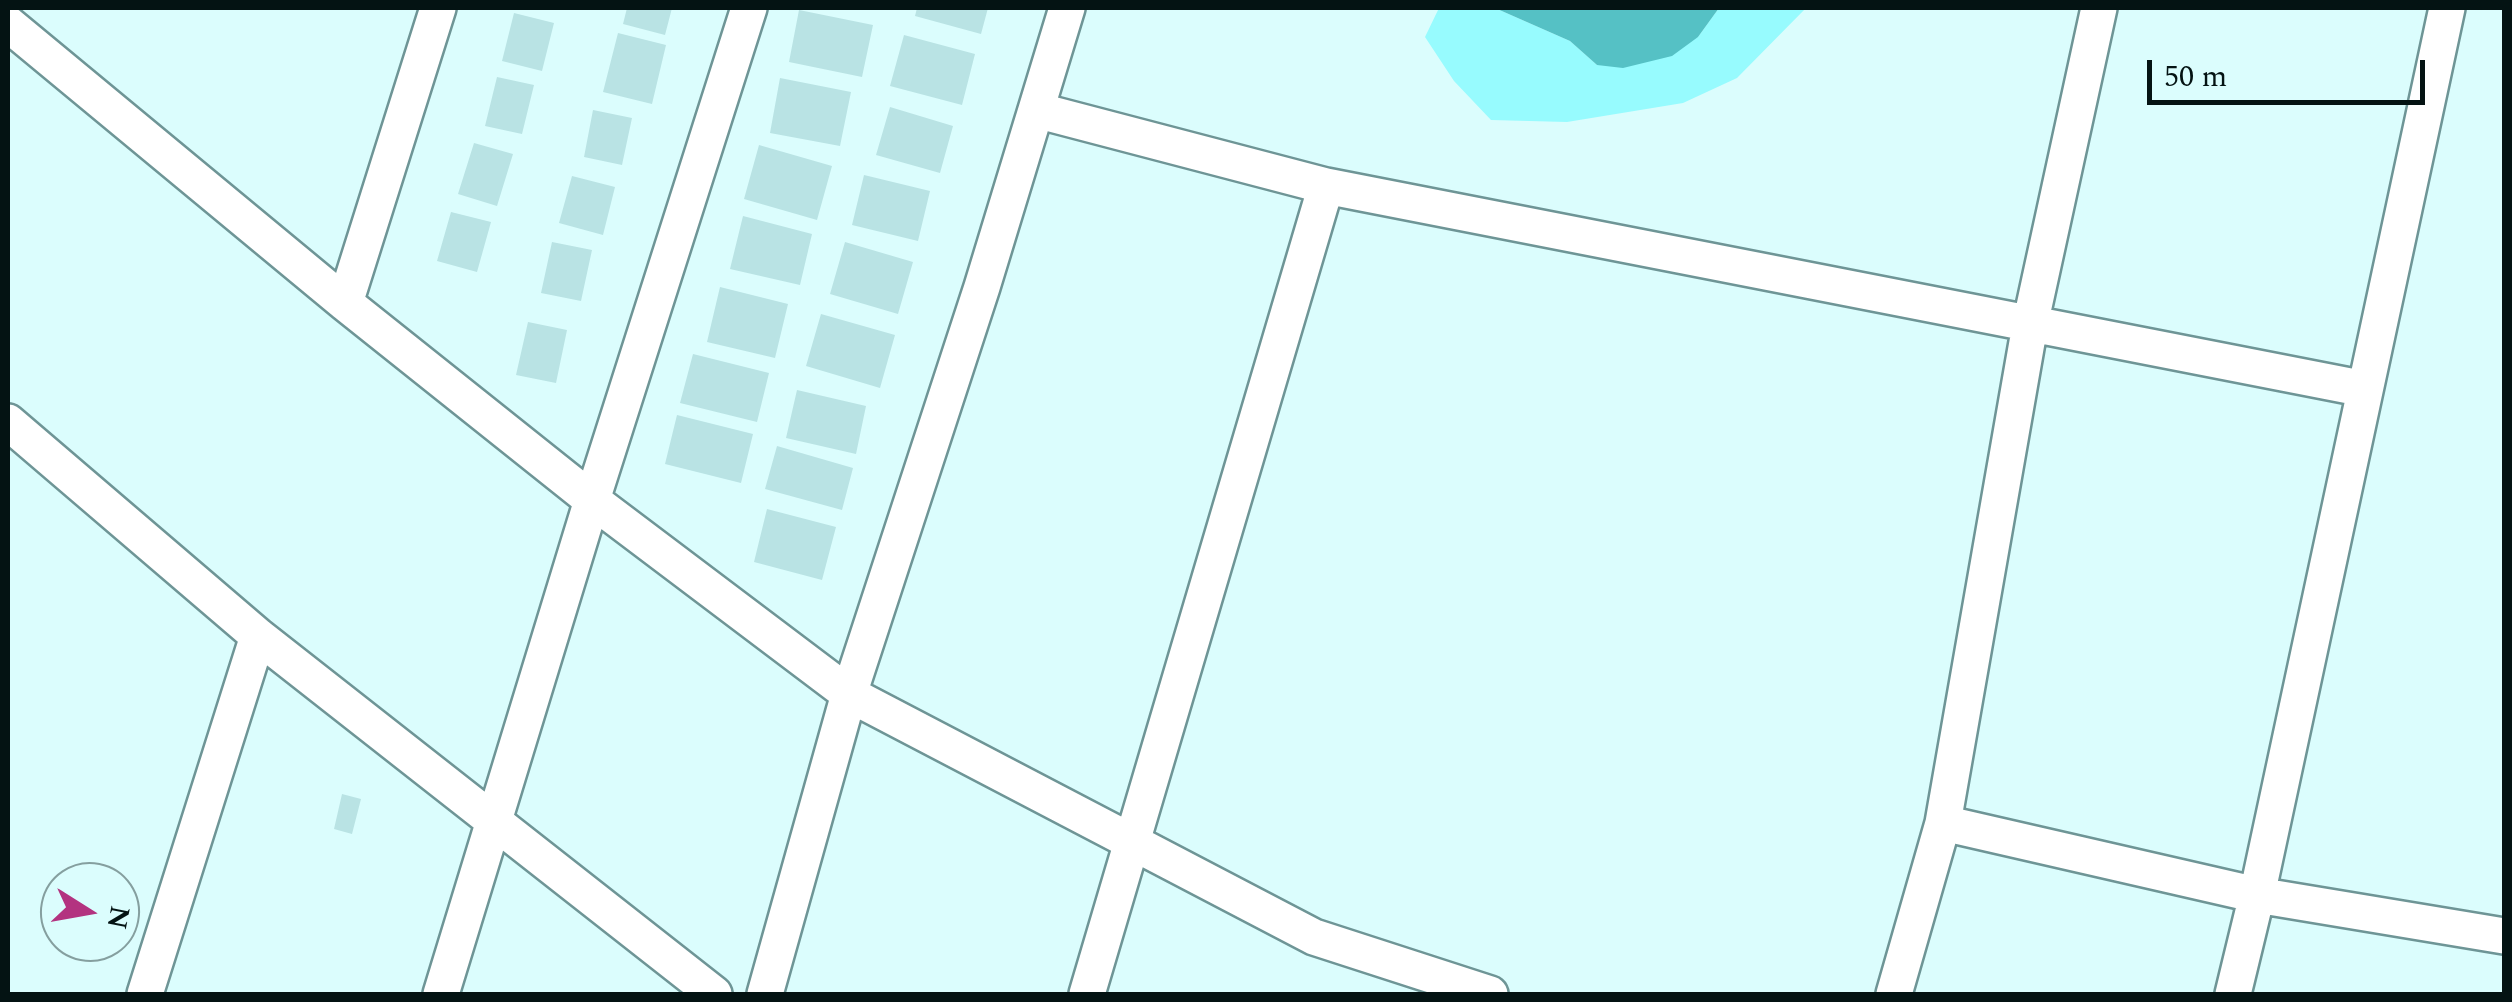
<!DOCTYPE html>
<html>
<head>
<meta charset="utf-8">
<style>
  body { margin:0 }
  #map { position:relative; width:2512px; height:1002px; overflow:hidden; background:#dbfdfd; font-family:Spectral,serif }
  canvas { display:block }
  .frame { position:absolute; inset:0; border:10px solid #041313; pointer-events:none }
  .north { position:absolute; left:40px; top:862px; width:100px; height:100px; box-sizing:border-box; background:#dbfdfd; border:2px solid #859f9f; border-radius:50%; rotate:101deg; font-size:28px; font-weight:700; line-height:40px; text-align:center; color:#041313 }
  .north::after { content:''; display:block; margin:auto; width:35px; height:45px; background:#b33380; clip-path:polygon(50% 0,100% 100%,50% 72%,0 100%) }
  .scale { position:absolute; left:2147px; top:60px; width:278px; height:45px; box-sizing:border-box; border:5px solid #041313; border-top:0; padding-left:12px; font-size:30px; line-height:35px; white-space:nowrap; color:#041313; -webkit-text-stroke:8px #dbfdfd; paint-order:stroke }
</style>
</head>
<body>
<div id="map">
<canvas width="2512" height="1002"></canvas>
<div class="frame"></div>
<div class="north">N</div>
<div class="scale">50 m</div>
</div>
<script>
const ctx = document.querySelector('canvas').getContext('2d');
ctx.lineJoin = 'round';
function fill(path, color) { ctx.fillStyle = color; ctx.fill(path, 'evenodd'); }
const shape = rows => new Path2D(rows.map(r => 'M' + r).join(''));
function trace(path, color, width, dash) { ctx.strokeStyle = color; ctx.lineWidth = width; ctx.lineCap = dash ? 'butt' : 'round'; ctx.setLineDash(dash || []); ctx.stroke(path); }
fill(shape([
  [1439,8,1495,8,1570,41,1597,65,1698,37,1719,8,1806,8,1737,78,1683,103,1567,122,1491,120,1454,81,1425,37]
]), '#97fbfe');
fill(shape([
  [1495,8,1719,8,1698,37,1672,56,1623,68,1597,65,1570,41]
]), '#55c1c5');
fill(shape([
  [627,8,672,8,665,35,623,24],
  [917,8,988,8,981,34,915,16],
  [799,10,873,25,862,77,789,62],
  [514,13,554,23,542,71,502,61],
  [618,33,666,45,652,104,603,92],
  [904,35,975,54,962,105,890,86],
  [497,77,534,85,522,134,485,126],
  [780,78,851,92,840,146,770,133],
  [890,107,953,126,940,173,876,155],
  [593,110,632,118,622,165,584,157],
  [474,143,513,154,497,206,458,194],
  [759,145,832,166,817,220,744,199],
  [864,175,930,191,918,241,852,225],
  [572,176,615,187,603,235,559,223],
  [451,212,491,222,477,272,437,261],
  [743,216,812,234,800,285,730,269],
  [552,242,592,250,581,301,541,293],
  [845,242,913,262,898,314,830,294],
  [720,287,788,304,775,358,707,342],
  [821,314,895,335,880,388,806,366],
  [528,322,567,330,556,383,516,375],
  [693,354,769,373,757,422,680,403],
  [797,390,866,406,856,454,786,438],
  [677,415,753,434,741,483,665,464],
  [777,446,853,468,842,510,765,489],
  [767,509,836,527,822,580,754,562],
  [342,794,361,799,352,834,334,829]
]), '#b9e3e4');
const minor = shape([
  [8,24,345,303,592,500,849,694,1314,937,1490,994],
  [1036,110,1326,186,2365,389],
  [345,303,438,8],
  [8,422,258,636,714,994],
  [1943,823,2257,895,2504,936],
  [145,994,258,636],
  [441,994,592,500,749,8],
  [765,994,849,694,982,287,1067,8],
  [1087,994,1326,186],
  [1894,994,1943,823,2030,325,2099,8],
  [2233,994,2257,895,2447,8]
]);
trace(minor, '#6e9596', 40);
trace(minor, '#fff', 35);
</script>
</body>
</html>
